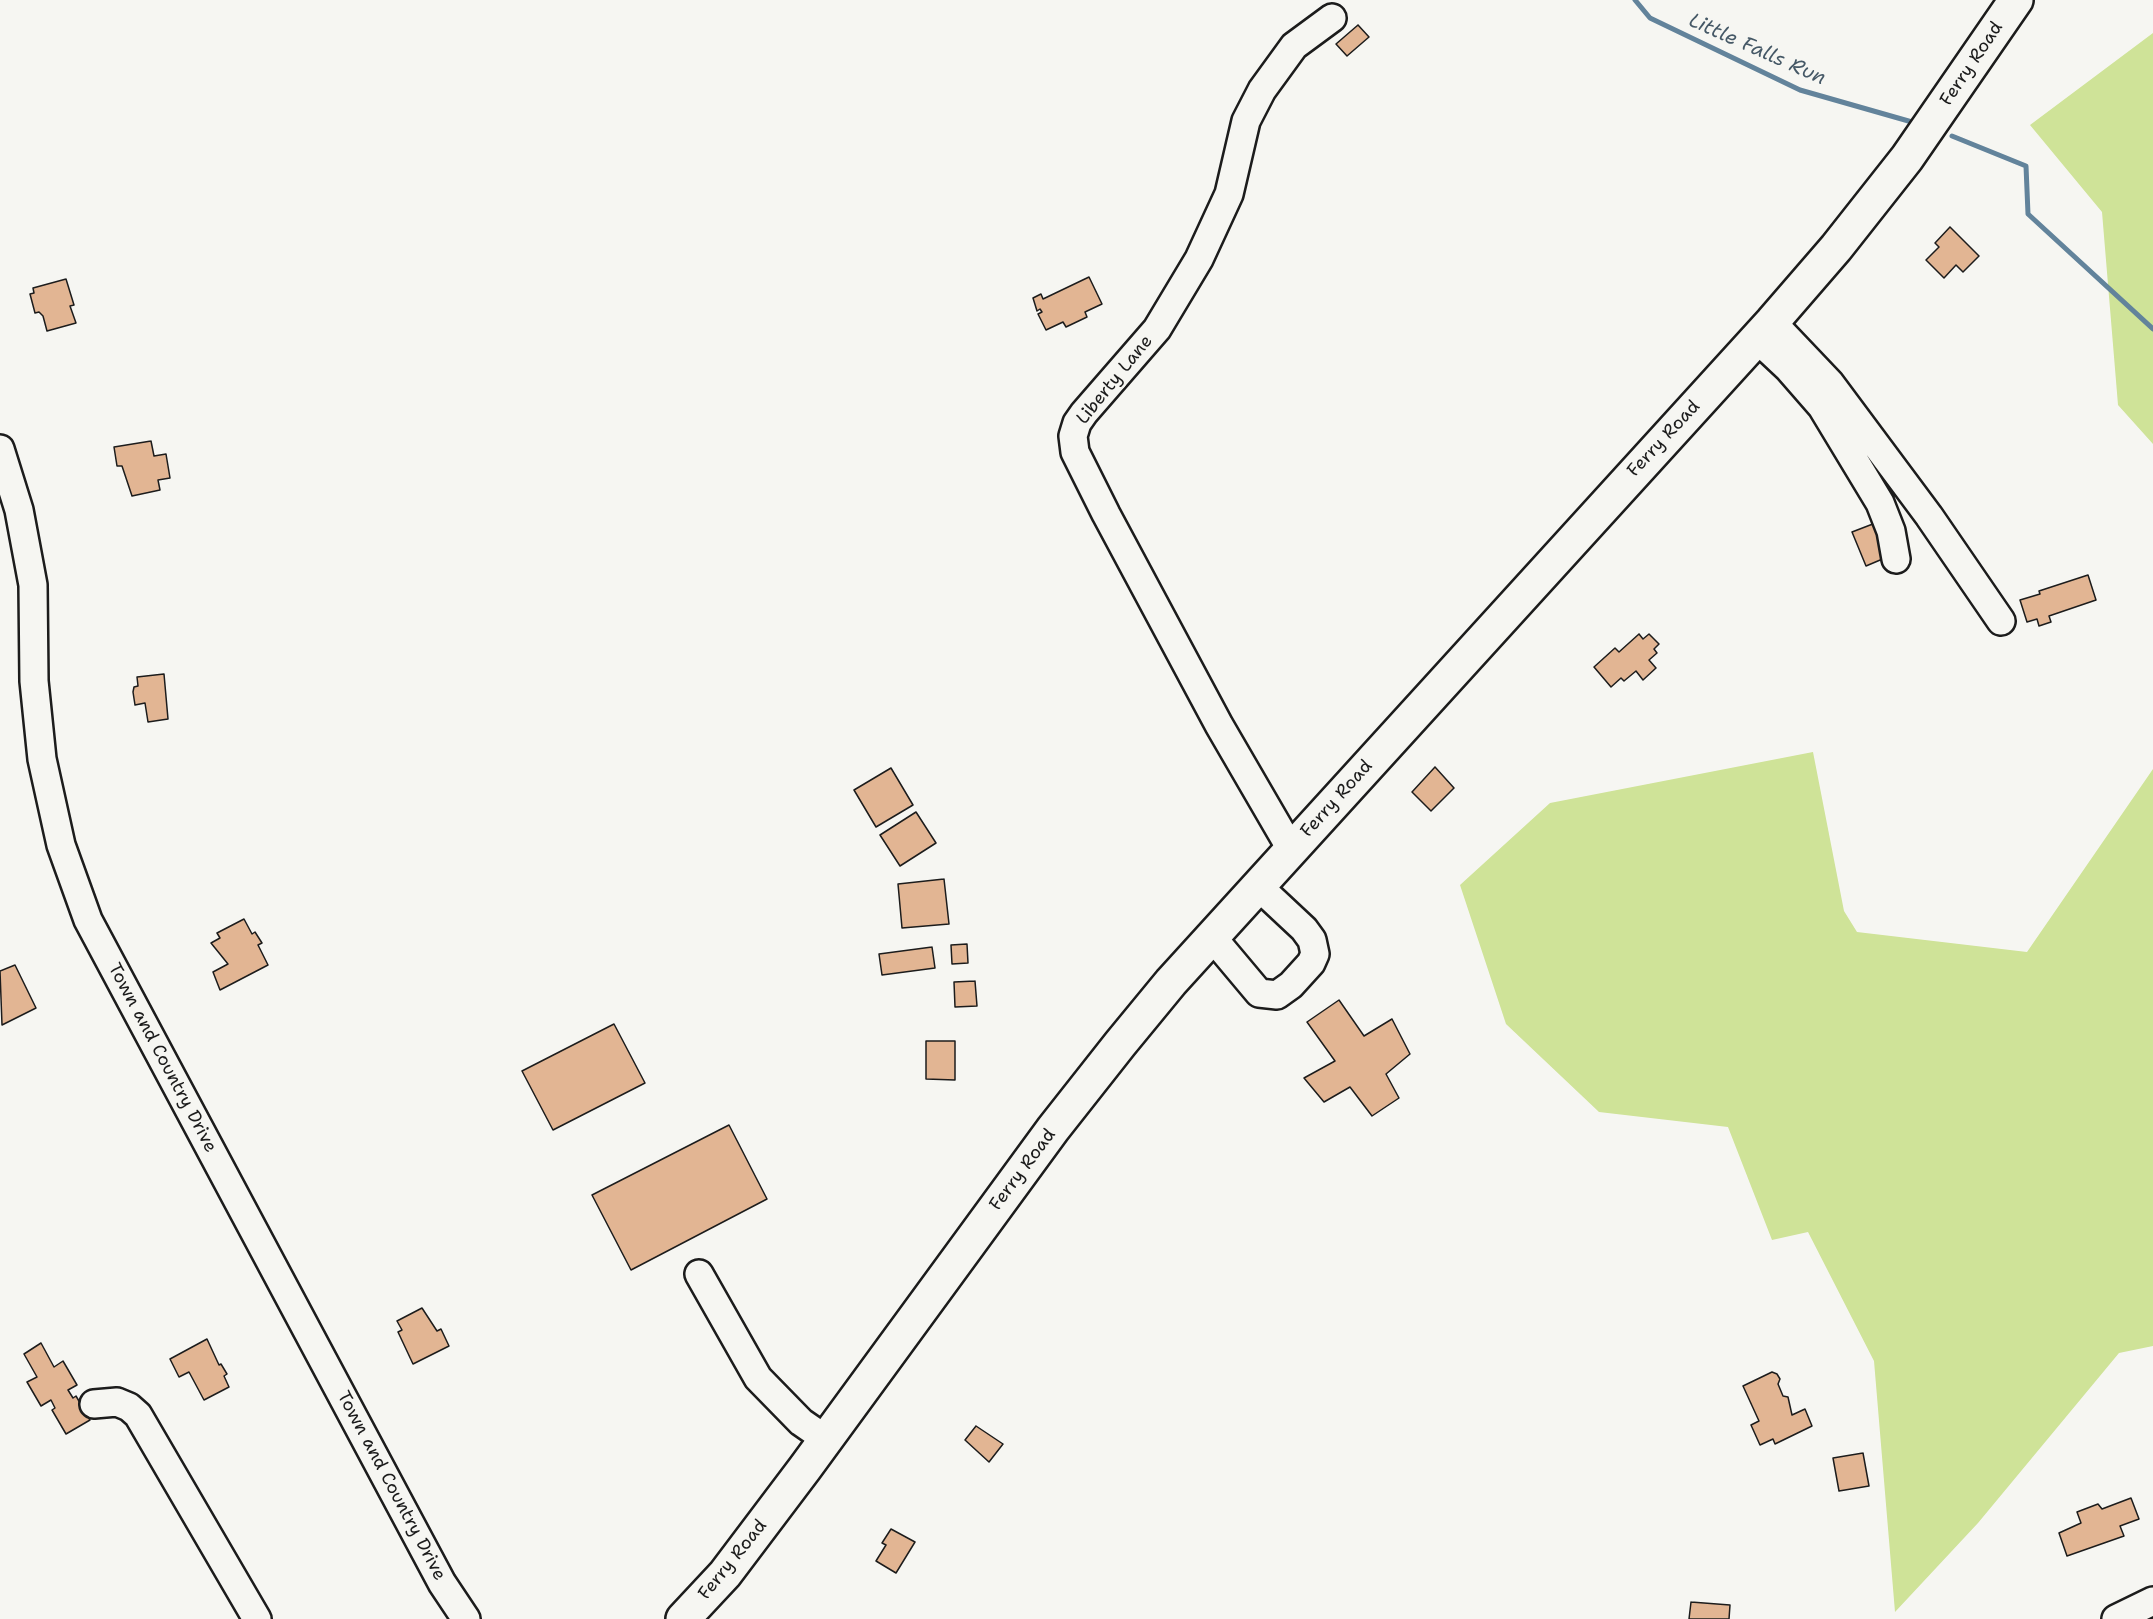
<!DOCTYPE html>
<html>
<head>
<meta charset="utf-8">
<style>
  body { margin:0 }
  canvas { display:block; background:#f6f6f2 }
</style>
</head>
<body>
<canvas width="2153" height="1619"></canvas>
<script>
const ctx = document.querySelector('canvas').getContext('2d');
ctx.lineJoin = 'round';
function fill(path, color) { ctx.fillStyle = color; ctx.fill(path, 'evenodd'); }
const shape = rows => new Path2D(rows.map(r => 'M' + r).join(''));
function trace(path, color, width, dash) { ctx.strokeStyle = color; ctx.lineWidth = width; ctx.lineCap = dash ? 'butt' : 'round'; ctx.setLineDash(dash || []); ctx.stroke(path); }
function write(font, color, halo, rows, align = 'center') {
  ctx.font = font + ' "Shantell Sans",sans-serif'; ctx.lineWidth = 4.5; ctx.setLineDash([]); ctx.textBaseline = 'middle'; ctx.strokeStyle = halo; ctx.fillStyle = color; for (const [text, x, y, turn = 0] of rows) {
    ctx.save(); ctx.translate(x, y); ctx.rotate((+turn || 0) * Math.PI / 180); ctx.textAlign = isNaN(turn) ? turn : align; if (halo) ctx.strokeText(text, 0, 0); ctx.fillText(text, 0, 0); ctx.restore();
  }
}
fill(shape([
  [2153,33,2153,444,2118,405,2102,212,2030,125],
  [1813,752,1844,911,1857,932,2027,952,2153,769,2153,1346,2119,1353,1978,1523,1895,1612,1874,1361,1808,1232,1772,1240,1728,1127,1599,1112,1506,1024,1460,885,1550,803]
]), '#cfe398');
trace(shape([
  [1635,0,1650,18,1800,90,1912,122],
  [1952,136,2026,166,2028,214,2153,329]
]), '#62839b', 5);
const building = shape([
  [1358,25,1369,37,1347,56,1336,44,1358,25],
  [1950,227,1979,256,1963,272,1956,265,1944,278,1926,260,1939,247,1935,243,1950,227],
  [1089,277,1102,304,1085,312,1087,317,1066,327,1063,322,1046,330,1038,314,1042,312,1040,309,1037,311,1033,298,1041,294,1043,299,1089,277],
  [66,279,74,305,70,306,76,323,47,331,43,316,39,312,35,313,30,294,34,293,33,288,66,279],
  [151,441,154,456,166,454,170,478,158,480,160,490,132,496,122,466,117,466,114,447,151,441],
  [1878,522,1892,555,1866,566,1852,532,1878,522],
  [2088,575,2096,600,2049,616,2051,622,2039,626,2037,619,2027,622,2020,600,2040,594,2039,591,2088,575],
  [1639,634,1643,639,1649,634,1659,644,1654,649,1657,653,1649,660,1656,668,1643,680,1636,671,1624,681,1621,678,1611,687,1594,667,1615,648,1619,652,1639,634],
  [164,674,168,719,148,722,145,703,135,705,133,692,134,687,138,686,137,677,164,674],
  [1435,767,1454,788,1431,811,1412,792,1435,767],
  [891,768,913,805,876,827,854,790,891,768],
  [916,812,936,843,900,866,880,835,916,812],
  [944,879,949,924,902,928,898,884,944,879],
  [244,919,252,934,255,932,262,943,258,945,268,965,220,990,213,972,228,964,211,943,220,938,217,933,244,919],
  [967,944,968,963,952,964,951,945,967,944],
  [932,947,935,968,882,975,879,954,932,947],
  [15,965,36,1008,2,1025,0,971,15,965],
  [975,981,977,1006,955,1007,954,982,975,981],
  [1339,1000,1364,1036,1392,1019,1410,1054,1386,1074,1399,1098,1372,1116,1350,1087,1324,1102,1304,1078,1335,1061,1307,1022,1339,1000],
  [614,1024,645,1083,553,1130,522,1071,614,1024],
  [926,1041,955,1041,955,1080,926,1079,926,1041],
  [729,1125,767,1199,631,1270,592,1195,729,1125],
  [422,1308,437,1331,441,1329,449,1346,413,1364,398,1332,402,1330,397,1321,422,1308],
  [207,1339,219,1365,221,1364,227,1374,224,1376,229,1387,204,1400,189,1372,179,1377,170,1359,207,1339],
  [41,1343,54,1367,63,1361,77,1385,68,1390,73,1398,76,1396,90,1420,66,1434,52,1410,55,1408,51,1400,41,1406,27,1382,37,1377,24,1354,41,1343],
  [1772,1372,1777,1374,1780,1379,1778,1384,1783,1396,1788,1397,1792,1415,1805,1409,1812,1426,1775,1444,1773,1439,1760,1445,1751,1425,1759,1421,1743,1386,1772,1372],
  [976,1426,1003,1444,989,1462,965,1440,976,1426],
  [1863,1453,1869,1486,1839,1491,1833,1458,1863,1453],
  [2131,1498,2139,1519,2120,1526,2124,1536,2067,1556,2059,1533,2081,1523,2077,1512,2098,1504,2102,1509,2131,1498],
  [891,1529,915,1542,896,1573,876,1561,886,1545,882,1543,891,1529],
  [1691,1602,1730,1605,1729,1619,1689,1619,1691,1602]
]);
fill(building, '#e2b593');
trace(building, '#1c1c1c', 1.5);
const minor = shape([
  [1772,322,1830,383,1929,516,2001,621],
  [1757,339,1788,368,1822,407,1880,503,1891,531,1896,559],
  [0,449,19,510,33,585,34,681,42,759,61,845,88,920,442,1583,466,1619],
  [1291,849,1219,725,1106,514,1075,452,1073,436,1077,423,1084,413,1157,329,1199,259,1229,194,1246,121,1262,90,1294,46,1332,18],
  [1212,937,1259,993,1277,995,1291,985,1311,963,1315,954,1312,940,1304,929,1258,886],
  [699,1274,758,1378,801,1422,827,1440],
  [94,1404,117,1402,129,1407,138,1415,257,1619],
  [2116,1619,2153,1601]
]);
const major = shape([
  [683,1619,725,1574,805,1468,1053,1129,1120,1044,1171,982,1772,322,1836,248,1907,158,2016,0]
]);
trace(minor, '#1c1c1c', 32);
trace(major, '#1c1c1c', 38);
trace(minor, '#f6f6f2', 27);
trace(major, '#f6f6f2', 33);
write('18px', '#1c1c1c', '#f6f6f2', [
  ["Ferry Road",1972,64,-56],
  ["Liberty Lane",1115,380,-51],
  ["Ferry Road",1664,439,-47],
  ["Ferry Road",1337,799,-48],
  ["Town and Country Drive",162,1058,62],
  ["Ferry Road",1023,1170,-53],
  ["Town and Country Drive",391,1486,62],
  ["Ferry Road",733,1560,-51]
]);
write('italic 20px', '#455866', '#f6f6f2', [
  ["Little Falls Run",1757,50,24]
]);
</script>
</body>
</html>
